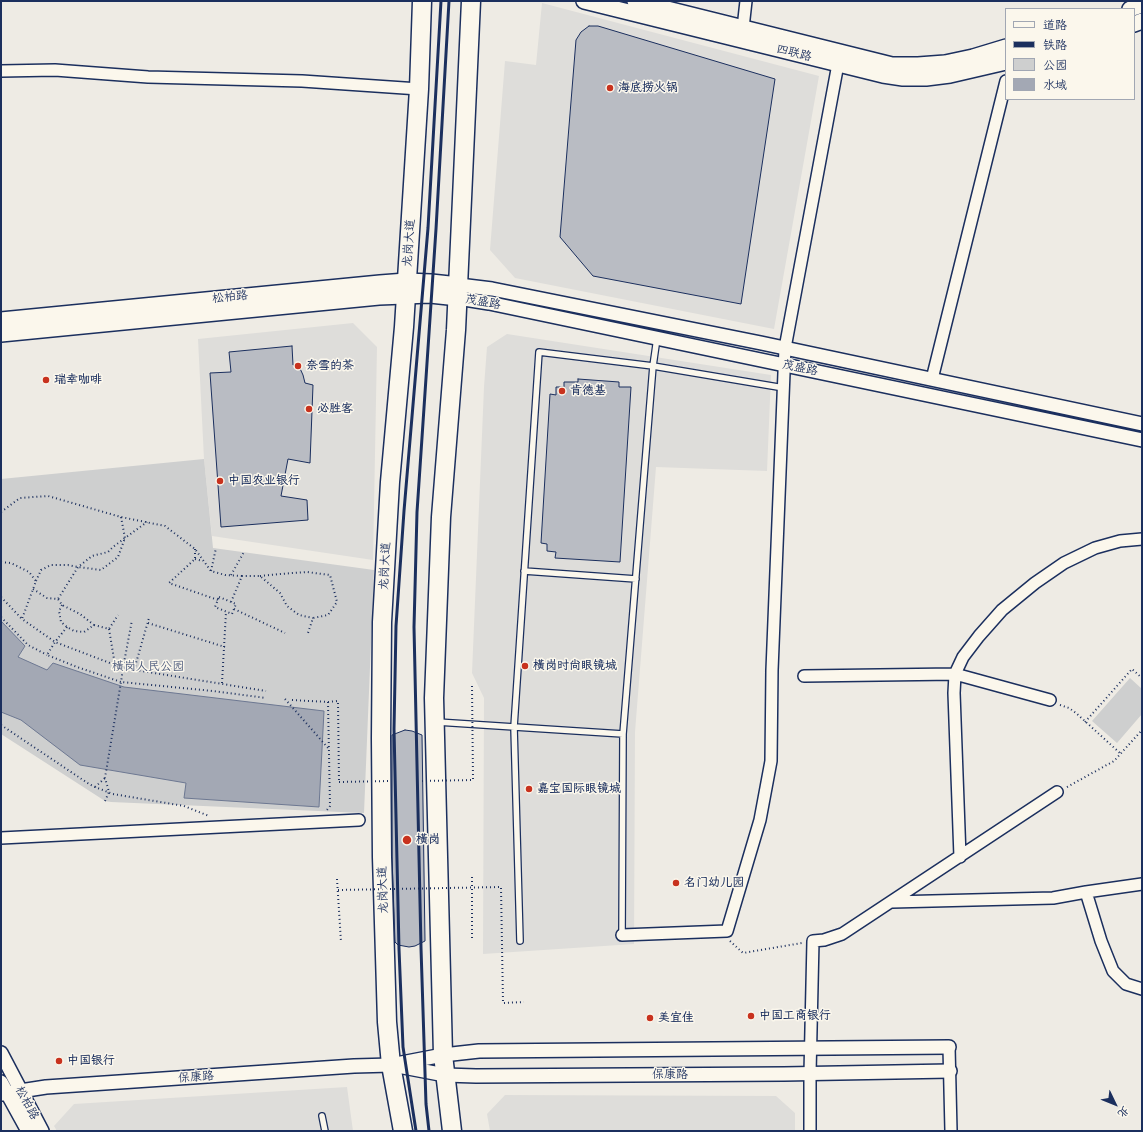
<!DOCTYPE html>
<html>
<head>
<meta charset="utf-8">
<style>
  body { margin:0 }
  #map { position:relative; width:1143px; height:1132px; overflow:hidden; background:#eeebe4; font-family:Delius,"LXGW WenKai TC",sans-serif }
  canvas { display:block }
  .frame { position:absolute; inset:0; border:2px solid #1b2f5e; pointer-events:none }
  .legend { position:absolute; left:1005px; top:8px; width:130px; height:92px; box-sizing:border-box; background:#fbf7ec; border:1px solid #a1a7b3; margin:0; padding:5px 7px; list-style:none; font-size:12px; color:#1b2f5e }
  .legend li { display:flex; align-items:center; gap:8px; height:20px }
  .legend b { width:20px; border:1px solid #a1a7b3 }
  .north { position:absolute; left:1095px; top:1084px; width:40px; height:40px; -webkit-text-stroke:3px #fbf7ec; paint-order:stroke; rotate:133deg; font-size:11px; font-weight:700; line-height:16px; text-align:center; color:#1b2f5e }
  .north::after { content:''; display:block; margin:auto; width:14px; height:18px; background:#1b2f5e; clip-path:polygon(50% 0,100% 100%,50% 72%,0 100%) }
</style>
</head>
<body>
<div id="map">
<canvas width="1143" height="1132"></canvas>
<div class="frame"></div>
<ul class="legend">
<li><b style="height:5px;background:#fbf7ec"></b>道路</li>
<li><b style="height:5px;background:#1b2f5e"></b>铁路</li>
<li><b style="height:11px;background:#cecfcf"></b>公园</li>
<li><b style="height:11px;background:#a3a8b4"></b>水域</li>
</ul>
<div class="north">北</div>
</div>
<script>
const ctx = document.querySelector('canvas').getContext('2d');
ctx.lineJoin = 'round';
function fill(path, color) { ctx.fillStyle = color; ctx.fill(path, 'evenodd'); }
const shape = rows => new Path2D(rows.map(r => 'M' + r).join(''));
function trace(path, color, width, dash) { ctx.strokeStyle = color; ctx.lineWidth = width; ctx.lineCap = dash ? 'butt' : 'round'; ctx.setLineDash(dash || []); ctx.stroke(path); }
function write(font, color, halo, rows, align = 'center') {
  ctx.font = font + ' Delius,"LXGW WenKai TC",sans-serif'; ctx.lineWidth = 3; ctx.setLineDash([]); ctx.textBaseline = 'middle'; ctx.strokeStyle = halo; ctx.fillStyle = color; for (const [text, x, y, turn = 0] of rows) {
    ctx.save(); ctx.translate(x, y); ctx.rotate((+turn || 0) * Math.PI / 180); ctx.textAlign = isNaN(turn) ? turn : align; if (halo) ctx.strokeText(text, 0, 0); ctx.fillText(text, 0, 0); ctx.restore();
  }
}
fill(shape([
  [542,3,819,76,774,329,515,278,490,250,505,61,536,65],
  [353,323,377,347,373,560,212,536,204,459,198,339],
  [507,334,771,375,767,471,656,467,635,732,634,944,483,954,484,698,472,673,484,387,487,347],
  [347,1087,353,1131,57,1131,54,1126,74,1104],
  [505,1095,776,1096,795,1113,795,1131,490,1131,487,1114]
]), '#deddda');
fill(shape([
  [204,459,213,548,374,570,364,813,111,802,105,801,1,734,1,479],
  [1130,678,1142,689,1142,714,1117,743,1092,721]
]), '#cecfcf');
const water = shape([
  [1,621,25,646,18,657,47,670,53,663,124,687,324,711,319,807,184,798,186,783,80,765,21,720,1,712,1,621]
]);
fill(water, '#a3a8b4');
trace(water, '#6d7892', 1);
const building = shape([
  [589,26,598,26,775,79,741,304,593,276,560,237,576,40,581,32,589,26],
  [292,346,293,365,298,364,303,375,305,383,313,385,310,463,288,459,281,496,307,500,308,520,221,527,210,373,231,372,229,352,292,346],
  [578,379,619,382,619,387,631,387,620,562,555,558,556,552,547,551,547,544,541,543,550,394,556,395,556,387,564,387,564,382,578,382,578,379],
  [405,730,412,731,422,735,425,941,415,946,409,947,398,945,395,942,392,857,392,735,405,730]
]);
fill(building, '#b9bcc3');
trace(building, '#1b2f5e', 1);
const service = shape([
  [524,571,636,579],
  [437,722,623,734],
  [622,935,623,734,653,366,657,338],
  [520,941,514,727,539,352,653,366,784,388],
  [322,1116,325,1131]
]);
const minor = shape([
  [743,28,746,1],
  [1,71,55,70,148,77,302,81,419,89],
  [932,379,1006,81],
  [804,676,955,674,1050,700],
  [1,838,359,820],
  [960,857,954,693,955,674,963,657,979,636,1002,610,1035,583,1064,563,1095,548,1120,541,1142,539],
  [1086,892,1101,941,1113,971,1126,984,1142,989],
  [892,902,1053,898,1086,892,1142,884],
  [622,935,727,931,760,820,771,761,772,670,785,348,838,64],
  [949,1047,951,1131],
  [810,1131,810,1073,813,941,824,940,842,934,1057,792]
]);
const tertiary = shape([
  [459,285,492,289,761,343,1142,424],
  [458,298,489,303,1142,440],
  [1,1053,42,1131],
  [398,1066,445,1075,476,1076,784,1074,950,1071],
  [1,1082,28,1131],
  [1,1094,46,1087,354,1066,391,1065,443,1055,479,1051,949,1047]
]);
const secondary = shape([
  [584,1,883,75,903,78,926,78,950,75,1006,62],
  [635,1,892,65,918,65,945,63,973,57,1006,47],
  [1130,9,1142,5],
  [1134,24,1142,21],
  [1,320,380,283,406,281,431,282,459,285],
  [1,334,379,297,430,295,458,298]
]);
const trunk = shape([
  [403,1131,391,1065,387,1022,382,857,381,738,382,622,390,482,404,327,419,89,422,1],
  [452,1131,443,1055,434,698,441,517,456,330,471,1]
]);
trace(service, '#1b2f5e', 8);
trace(minor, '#1b2f5e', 14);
trace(tertiary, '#1b2f5e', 16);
trace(secondary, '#1b2f5e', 18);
trace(trunk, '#1b2f5e', 21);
trace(shape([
  [1,512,20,498,48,496,121,517,165,526,195,549,211,571,225,575,242,576],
  [121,517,125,538,147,522],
  [195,549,195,559,169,583,218,600],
  [195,559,203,561],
  [1,562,11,563,29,572,36,581,22,619,55,642,123,668,132,620],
  [211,571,216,548],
  [231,575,244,552],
  [260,576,280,574,307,572,330,575,337,602,328,615,313,618,308,633],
  [36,581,41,570,51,565,68,565,78,567,86,568,101,570,118,557,125,538,113,547,108,552,92,556,78,567,58,599],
  [33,589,47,598,58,599,62,605,80,614,94,625],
  [1,597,22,619],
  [219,597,236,604,232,614,215,607,219,597],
  [231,602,242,576,260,576,280,593,287,606,299,615,313,618],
  [62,605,59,611,61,622,67,627,74,631,84,632,94,625,109,629,118,615],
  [234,609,285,633],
  [1,617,28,645,47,655],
  [148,623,225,647],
  [67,627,55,642,47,655,77,667,121,682,123,668,266,691],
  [109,629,115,665],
  [134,670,149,618],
  [222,683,226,612],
  [285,699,329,749],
  [292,700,328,702,330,806,327,810],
  [328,702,338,701,339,782],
  [1060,705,1069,708,1076,713,1121,754],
  [1085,722,1132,669,1142,678],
  [1,725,89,784,95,787,113,794,184,806,209,816],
  [95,787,105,778],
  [1067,787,1114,761,1142,730],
  [105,801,109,792,105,778,121,682,213,691,266,698],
  [472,877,472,938],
  [337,879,341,942],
  [730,941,743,953,802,943]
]), '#1b2f5e', 2, [1, 3]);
trace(service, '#fbf7ec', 5.5);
trace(minor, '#fbf7ec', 11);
trace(tertiary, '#fbf7ec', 13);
trace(secondary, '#fbf7ec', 15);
trace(trunk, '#fbf7ec', 18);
trace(shape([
  [416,1131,403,1047,399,949,394,729,396,626,404,511,428,228,441,1],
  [429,1131,426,1104,421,948,414,627,417,512,436,229,449,1]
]), '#1b2f5e', 3);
trace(shape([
  [422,781,473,780,472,686],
  [339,782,390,781],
  [338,890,501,887,503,1003,524,1002]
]), '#1b2f5e', 2, [1, 3]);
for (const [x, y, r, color] of [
  [610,88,4,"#c8321e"],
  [298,366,4,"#c8321e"],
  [46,380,4,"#c8321e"],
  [562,391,4,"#c8321e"],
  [309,409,4,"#c8321e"],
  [220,481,4,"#c8321e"],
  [525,666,4,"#c8321e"],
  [529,789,4,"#c8321e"],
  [407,840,5,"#c8321e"],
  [676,883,4,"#c8321e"],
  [751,1016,4,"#c8321e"],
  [650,1018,4,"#c8321e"],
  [59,1061,4,"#c8321e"]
]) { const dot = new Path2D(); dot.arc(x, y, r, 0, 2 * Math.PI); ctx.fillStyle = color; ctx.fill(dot); trace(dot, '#fbf7ec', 1.5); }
write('12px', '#1b2f5e', '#fbf7ec', [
  ["四联路",794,53,14],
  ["龙岗大道",409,243,-86],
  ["松柏路",230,297,-6],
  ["茂盛路",483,302,10],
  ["茂盛路",800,368,12],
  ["龙岗大道",385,566,-87],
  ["龙岗大道",383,890,-92],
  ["保康路",670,1075],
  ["保康路",196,1077,-4],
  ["松柏路",27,1103,62]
]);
write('bold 12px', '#1b2f5e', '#fbf7ec', [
  ["海底捞火锅",618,88],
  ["奈雪的茶",306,366],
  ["瑞幸咖啡",54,380],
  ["肯德基",570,391],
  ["必胜客",317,409],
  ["中国农业银行",228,481],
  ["横岗时尚眼镜城",533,666],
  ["嘉宝国际眼镜城",537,789],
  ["横岗",416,840],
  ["名门幼儿园",684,883],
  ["中国工商银行",759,1016],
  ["美宜佳",658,1018],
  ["中国银行",67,1061]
], 'left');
write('12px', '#48577a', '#fbf7ec', [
  ["横岗人民公园",148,667]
]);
</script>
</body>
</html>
